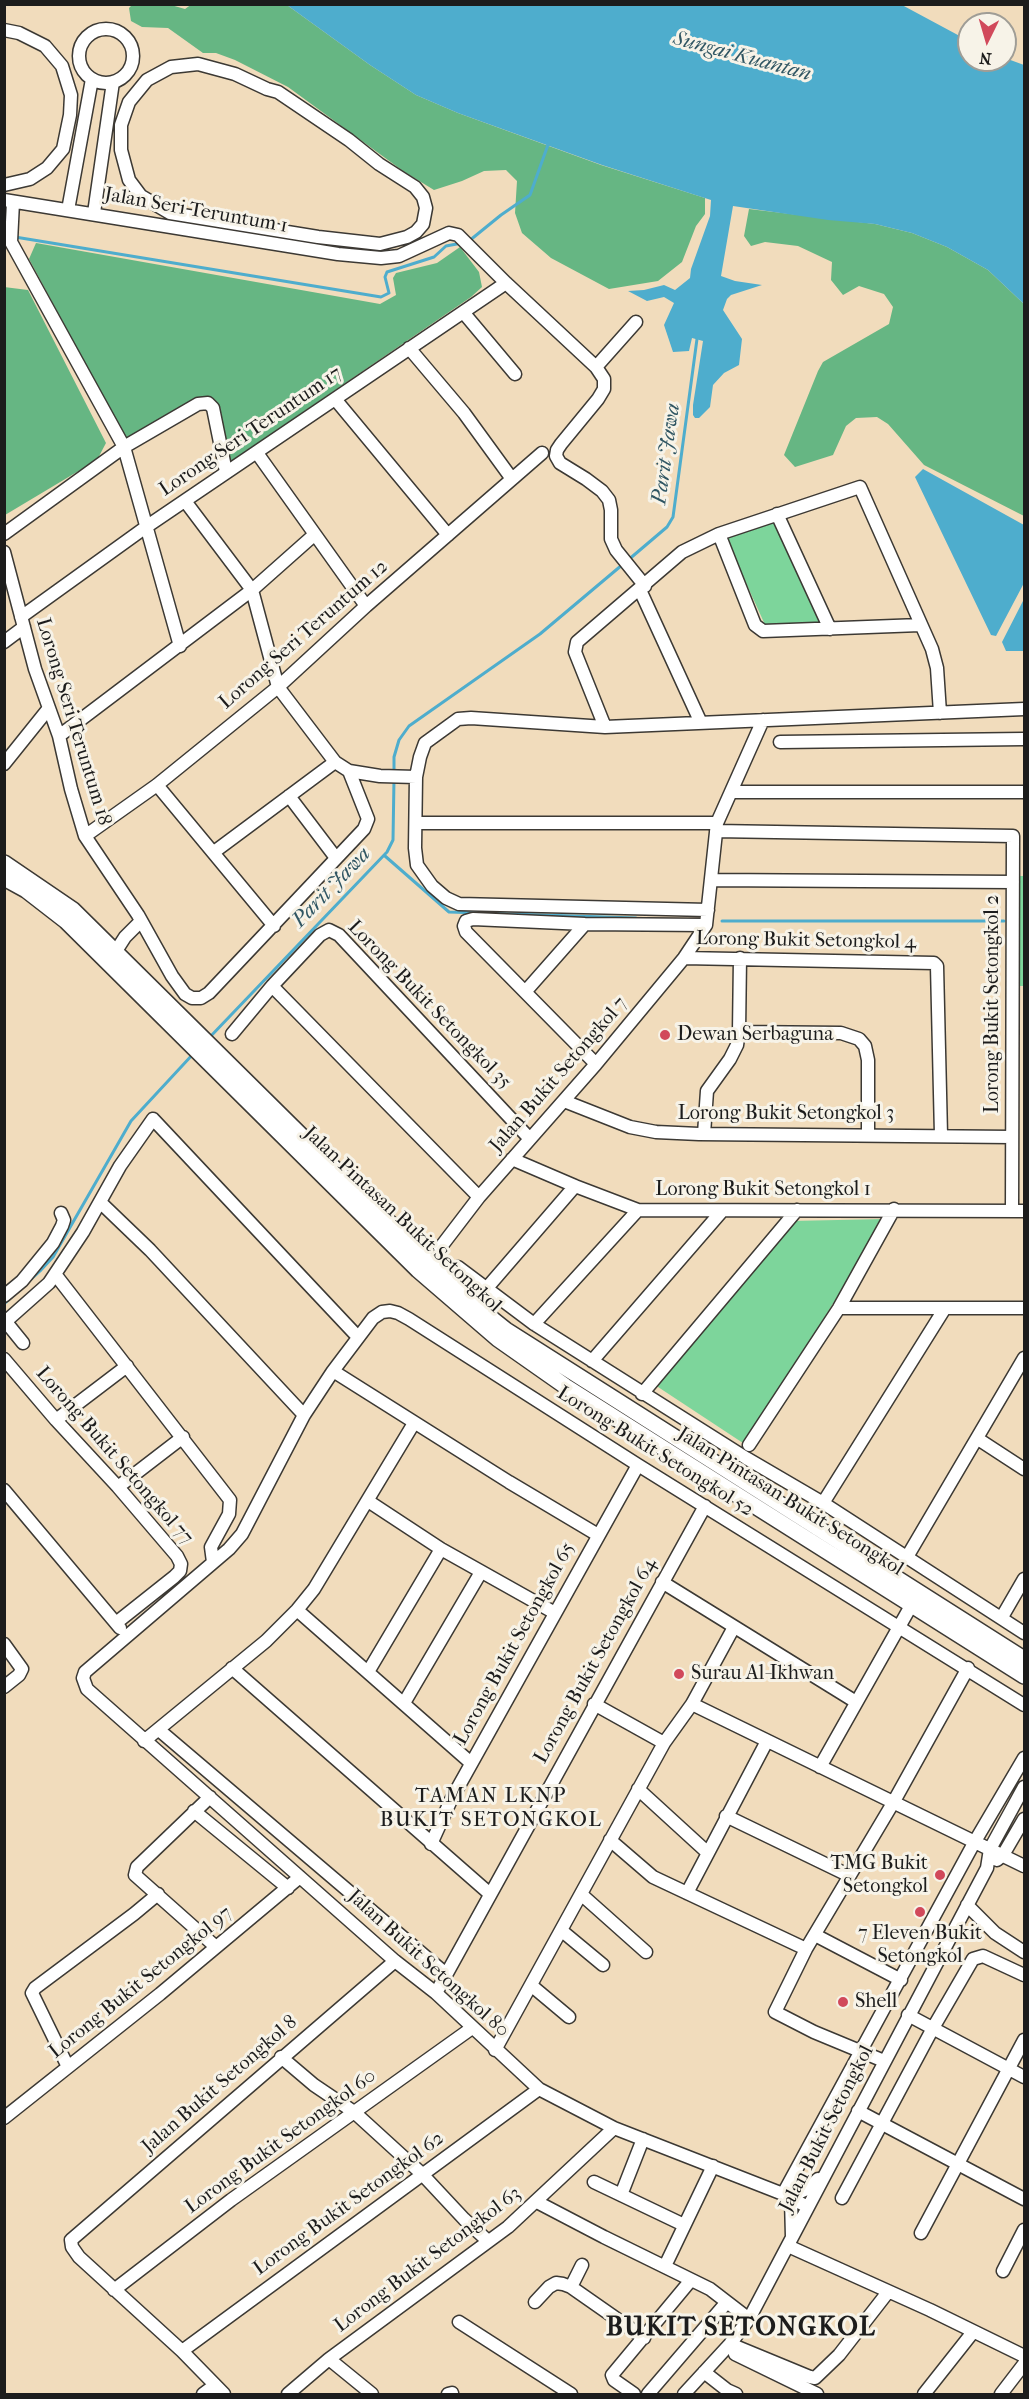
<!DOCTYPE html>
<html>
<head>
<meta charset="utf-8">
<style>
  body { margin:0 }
  #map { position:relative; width:1029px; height:2399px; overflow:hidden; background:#f1dcbc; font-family:"IM FELL French Canon",serif }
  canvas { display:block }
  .frame { position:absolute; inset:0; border:6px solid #1c1c1c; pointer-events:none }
  .north { position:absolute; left:957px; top:12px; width:60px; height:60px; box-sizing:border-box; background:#f7f3e8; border:2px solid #9f9d96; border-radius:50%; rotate:185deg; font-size:16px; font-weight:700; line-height:24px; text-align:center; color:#1c1c1c }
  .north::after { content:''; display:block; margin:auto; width:21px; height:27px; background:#d1495b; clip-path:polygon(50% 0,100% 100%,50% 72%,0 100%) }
</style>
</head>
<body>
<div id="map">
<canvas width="1029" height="2399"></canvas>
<div class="frame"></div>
<div class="north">N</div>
</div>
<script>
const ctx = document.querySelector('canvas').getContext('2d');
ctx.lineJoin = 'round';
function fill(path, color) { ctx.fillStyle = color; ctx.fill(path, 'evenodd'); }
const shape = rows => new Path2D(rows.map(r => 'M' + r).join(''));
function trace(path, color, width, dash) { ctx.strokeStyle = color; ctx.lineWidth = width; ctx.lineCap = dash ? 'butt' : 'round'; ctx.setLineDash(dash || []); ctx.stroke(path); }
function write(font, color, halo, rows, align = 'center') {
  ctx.font = font + ' "IM FELL French Canon",serif'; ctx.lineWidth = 6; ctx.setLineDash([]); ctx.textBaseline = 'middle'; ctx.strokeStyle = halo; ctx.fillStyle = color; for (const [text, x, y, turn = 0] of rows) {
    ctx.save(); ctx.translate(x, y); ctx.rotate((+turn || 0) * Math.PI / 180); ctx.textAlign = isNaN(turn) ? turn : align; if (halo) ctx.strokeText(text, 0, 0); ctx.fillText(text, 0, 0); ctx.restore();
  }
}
fill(shape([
  [779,518,828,629,767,629,725,537],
  [1015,876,1024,876,1024,986,1016,986],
  [885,1219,746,1445,655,1385,790,1221]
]), '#7dd59b');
fill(shape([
  [133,4,171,5,185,9,192,4,287,5,370,65,416,95,458,113,601,165,705,198,705,214,696,226,682,262,658,281,609,289,551,258,522,233,515,213,517,181,506,170,484,171,462,181,434,190,403,171,288,87,235,60,216,53,203,53,168,28,142,27,131,21,129,8],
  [749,209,875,224,912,233,947,247,988,270,1024,304,1024,516,924,465,888,424,877,417,856,418,846,426,833,455,795,467,784,455,818,371,823,362,889,324,893,307,884,294,859,286,843,295,831,280,832,262,798,246,765,242,751,246,744,236],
  [36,243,380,304,396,295,393,278,396,273,437,263,460,247,479,272,482,287,471,297,230,462,220,407,214,399,206,396,131,441,125,437,29,259],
  [4,287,28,290,106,443,97,460,5,515]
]), '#66b683');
fill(shape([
  [287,5,902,5,969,41,969,60,1005,60,1005,58,1024,65,1024,304,988,270,947,247,912,233,875,224,828,220,733,206,721,276,735,281,762,285,731,295,727,299,723,310,742,339,739,365,724,373,713,385,710,407,699,418,695,418,693,415,693,405,703,341,692,338,689,351,673,352,664,325,674,303,664,297,647,301,628,291,644,290,664,285,675,290,690,278,691,269,710,216,711,200,602,165,458,113,416,95,370,65],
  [923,469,1024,525,1024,583,996,636,991,635,915,477],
  [1024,599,1024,651,1006,651,1002,642]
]), '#4eadcd');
trace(shape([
  [15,237,381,297,389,293,385,277,387,272,434,257,446,246,462,243],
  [469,241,501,215,530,195,549,142],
  [627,561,667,527,673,517,697,339],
  [394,772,394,757,399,740,409,726,540,634,622,565],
  [385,856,449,912,636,918],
  [722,921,1004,921],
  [209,1038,387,852,393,840,394,779],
  [4,1304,40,1271,53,1257,131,1121,194,1053]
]), '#4eadcd', 3);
const minor = shape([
  '79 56a27 27 0 1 1 54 0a27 27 0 1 1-54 0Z',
  [4,30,19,33,45,46,62,66,71,95,70,115,63,149,47,168,30,179,4,185],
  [198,64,235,74,267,89,278,92,349,140,379,164,415,187,423,197,426,208,423,224,416,232,407,237,380,244,318,237,170,213,141,196,129,180,121,150,121,125,129,102,147,80,171,67,198,64],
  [4,200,338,254,381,258,399,256,449,233,458,235,506,283,596,367,604,379,604,389,598,399,561,444,557,450,556,456,560,463,586,479,602,491,609,500,611,510,611,539,616,550,645,586],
  [13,202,11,242,124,447,180,646],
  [68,210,92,79],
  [94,213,113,82],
  [463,312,515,374],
  [409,348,464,413,512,479],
  [596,367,636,322],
  [335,399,448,535],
  [257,453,366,606],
  [185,501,252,590,278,687,335,762,349,771,380,776,416,777],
  [777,514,830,629],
  [4,534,124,447,198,404,208,403,213,408,226,472],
  [719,534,755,625,763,631,920,625],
  [4,552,35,669,59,736,71,789,85,836,138,915,172,976,185,994,192,998,201,998,209,993,364,829,368,819,349,771],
  [640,590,701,723],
  [21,617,146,527,506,283],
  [4,642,24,627],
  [605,727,575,652,577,642,682,552,719,534,860,487,932,649,937,668,940,713],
  [59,736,252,590,314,535],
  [780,742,1024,739],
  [4,764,49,708],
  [157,785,274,926],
  [731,792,1024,792],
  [289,796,336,858],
  [416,823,717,823],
  [716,831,1013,836,1012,1211],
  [85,836,157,785,278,687,366,606,542,453],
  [214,852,335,762],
  [711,880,1013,882],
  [708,910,459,904,446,898,432,886,417,865,415,848,416,777,420,757,425,743,458,719,471,718,605,727,1024,709],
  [116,951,125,937,141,921],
  [684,958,934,963,937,966,941,1135],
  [272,986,479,1197],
  [525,992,585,924],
  [739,1032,841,1033,859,1039,865,1046,868,1060,868,1135],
  [232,1034,272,986,320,935,329,930,339,935,530,1139],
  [596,1064,466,932,464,926,466,921,473,919,585,924,706,925],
  [564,1101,630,1127,656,1132,699,1134,1012,1137],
  [704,1134,707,1091,730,1059,737,1045,739,1032,740,958],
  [512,1159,575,1186,638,1210,1024,1211],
  [100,1202,150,1250,304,1415],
  [440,1248,479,1197,596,1064,684,958,706,925,717,823,763,720],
  [458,1267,534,1324,746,1458,823,1503,1024,1633],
  [55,1274,230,1500,229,1514,211,1547,213,1562],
  [486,1289,575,1186],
  [4,1296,22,1281,53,1243,62,1226,64,1220,61,1213],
  [839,1308,1024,1308],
  [6,1322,23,1343],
  [4,1323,49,1283,83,1232,120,1166,153,1119,357,1336],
  [534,1324,638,1210],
  [4,1359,56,1420,118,1487,177,1556,181,1564,180,1571,174,1577,116,1623],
  [592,1361,722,1211],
  [333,1371,509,1482,598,1535],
  [642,1394,797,1210],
  [56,1420,127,1366],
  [978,1439,1024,1469],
  [749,1445,839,1308,894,1209],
  [118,1487,183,1437],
  [4,1490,120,1628],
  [368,1501,441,1549,555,1613],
  [823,1503,945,1308],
  [907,1557,1024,1358],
  [662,1582,856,1702],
  [297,1610,471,1763],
  [1002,1617,1024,1579],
  [4,1644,22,1669,19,1675,4,1687],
  [232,1668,490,1894],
  [368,1672,441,1549],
  [404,1703,481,1572],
  [594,1704,664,1743],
  [692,1704,1024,1866],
  [159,1730,446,1974],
  [144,1741,266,1641,297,1610,314,1589,414,1423],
  [820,1767,912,1604],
  [638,1789,708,1853],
  [210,1797,137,1867,135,1875,216,1947],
  [194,1811,288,1888],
  [726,1816,848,1875],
  [610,1840,653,1877,806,1949],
  [431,1844,451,1800,638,1465],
  [997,1860,1003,1855,1024,1819],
  [687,1893,767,1741],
  [582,1895,646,1952],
  [967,1905,995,1933,1024,1952],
  [562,1931,603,1965],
  [815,1935,901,1980],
  [532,1986,569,2017],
  [436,1993,705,1506],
  [908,2015,1024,2077],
  [495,2050,664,1743,692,1704,734,1627],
  [281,2057,314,2085,354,2112,422,2174,464,2219,488,2241],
  [884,2061,814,2032,775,2012,806,1949,893,1803,968,1668],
  [68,2067,32,1993,35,1988,134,1914,158,1894],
  [858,2111,1024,2199],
  [4,2118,160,1994,300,1877],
  [594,2182,684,2225],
  [783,2194,974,1843,1024,1758],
  [621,2195,643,2139],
  [789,2197,809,2188,818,2179],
  [842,2198,933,2028,973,1959,983,1956,1024,1975],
  [791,2199,792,2237],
  [537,2202,604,2237,710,2289,749,2319],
  [808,2207,783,2194,614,2128,539,2089,436,1993,395,1961,87,1689,83,1678,85,1672,229,1549,242,1534,304,1415,333,1371,373,1318,382,1312,390,1311,398,1313,409,1319,638,1465,1024,1705],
  [921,2233,1024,2040],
  [788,2246,930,2310,1024,2356],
  [665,2266,713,2166],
  [1003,2271,1024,2230],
  [571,2287,582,2265],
  [114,2290,231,2200,472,2028],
  [535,2302,549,2287,556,2283,563,2284,571,2287,644,2338],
  [459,2322,571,2394],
  [730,2344,810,2377,815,2378,839,2355,888,2292],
  [182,2351,539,2089],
  [735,2354,817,2394],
  [329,2359,372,2394],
  [704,2372,727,2390,736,2394],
  [203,2394,215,2385],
  [224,2394,182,2351,79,2257,72,2247,71,2240,395,1961],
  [288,2394,329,2359,508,2227,614,2128],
  [448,2394,452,2393],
  [634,2394,614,2380,612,2375,691,2280],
  [648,2394,727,2302],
  [684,2394,730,2344,749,2319,987,1868,990,1849,1024,1787],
  [924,2394,973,2332],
  [1001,2394,1024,2364]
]);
const major = shape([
  [4,863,73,910,426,1259,466,1298,506,1330,1024,1659],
  [4,878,26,890,66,921,418,1270,498,1339,565,1386,1024,1676]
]);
trace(minor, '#3c3934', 15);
trace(major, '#3c3934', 18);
trace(minor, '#fff', 12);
trace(major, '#fff', 15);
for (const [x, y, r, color] of [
  [665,1035,6,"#d1495b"],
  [679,1674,6,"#d1495b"],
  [940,1875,6,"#d1495b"],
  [920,1912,6,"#d1495b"],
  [843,2002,6,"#d1495b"]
]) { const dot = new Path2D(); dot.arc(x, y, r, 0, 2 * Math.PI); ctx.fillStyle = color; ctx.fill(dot); trace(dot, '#f7f3e8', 2); }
write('20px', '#1c1c1c', '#f7f3e8', [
  ["Jalan Seri Teruntum 1",196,211,10],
  ["Lorong Seri Teruntum 17",251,432,-34],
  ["Lorong Seri Teruntum 12",304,635,-41],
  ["Lorong Seri Teruntum 18",73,722,73],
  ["Lorong Bukit Setongkol 4",806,941,1],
  ["Lorong Bukit Setongkol 2",993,1004,-90],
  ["Lorong Bukit Setongkol 35",429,1005,46],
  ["Jalan Bukit Setongkol 7",559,1075,-49],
  ["Lorong Bukit Setongkol 3",786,1114],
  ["Lorong Bukit Setongkol 1",763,1190],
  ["Jalan Pintasan Bukit Setongkol",402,1220,43],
  ["Lorong Bukit Setongkol 52",655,1452,32],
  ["Lorong Bukit Setongkol 77",114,1456,49],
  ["Jalan Pintasan Bukit Setongkol",790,1502,32],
  ["Lorong Bukit Setongkol 65",515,1644,-61],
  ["Lorong Bukit Setongkol 64",596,1661,-61],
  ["Jalan Bukit Setongkol 80",428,1964,42],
  ["Lorong Bukit Setongkol 97",141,1983,-39],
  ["Jalan Bukit Setongkol 8",220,2085,-41],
  ["Jalan Bukit Setongkol",827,2129,-63],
  ["Lorong Bukit Setongkol 60",281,2142,-36],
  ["Lorong Bukit Setongkol 62",349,2204,-36],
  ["Lorong Bukit Setongkol 63",428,2260,-37]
]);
write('20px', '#1c1c1c', '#f7f3e8', [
  ["Dewan Serbaguna",677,1035],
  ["Surau Al-Ikhwan",691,1674],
  ["TMG Bukit",928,1864,"right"],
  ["Setongkol",928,1887,"right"],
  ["7 Eleven Bukit",920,1934,"center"],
  ["Setongkol",920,1957,"center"],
  ["Shell",855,2002]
], 'left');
write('italic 21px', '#305663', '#f7f3e8', [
  ["Sungai Kuantan",742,57,15],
  ["Parit Jawa",667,454,-82],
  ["Parit Jawa",332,888,-46]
]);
ctx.letterSpacing = '1.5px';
write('21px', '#1c1c1c', '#f7f3e8', [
  ["TAMAN LKNP",491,1797],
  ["BUKIT SETONGKOL",491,1821]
]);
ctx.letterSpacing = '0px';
ctx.letterSpacing = '1.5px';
write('bold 26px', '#1c1c1c', '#f7f3e8', [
  ["BUKIT SETONGKOL",741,2329]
]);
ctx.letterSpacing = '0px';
</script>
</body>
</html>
